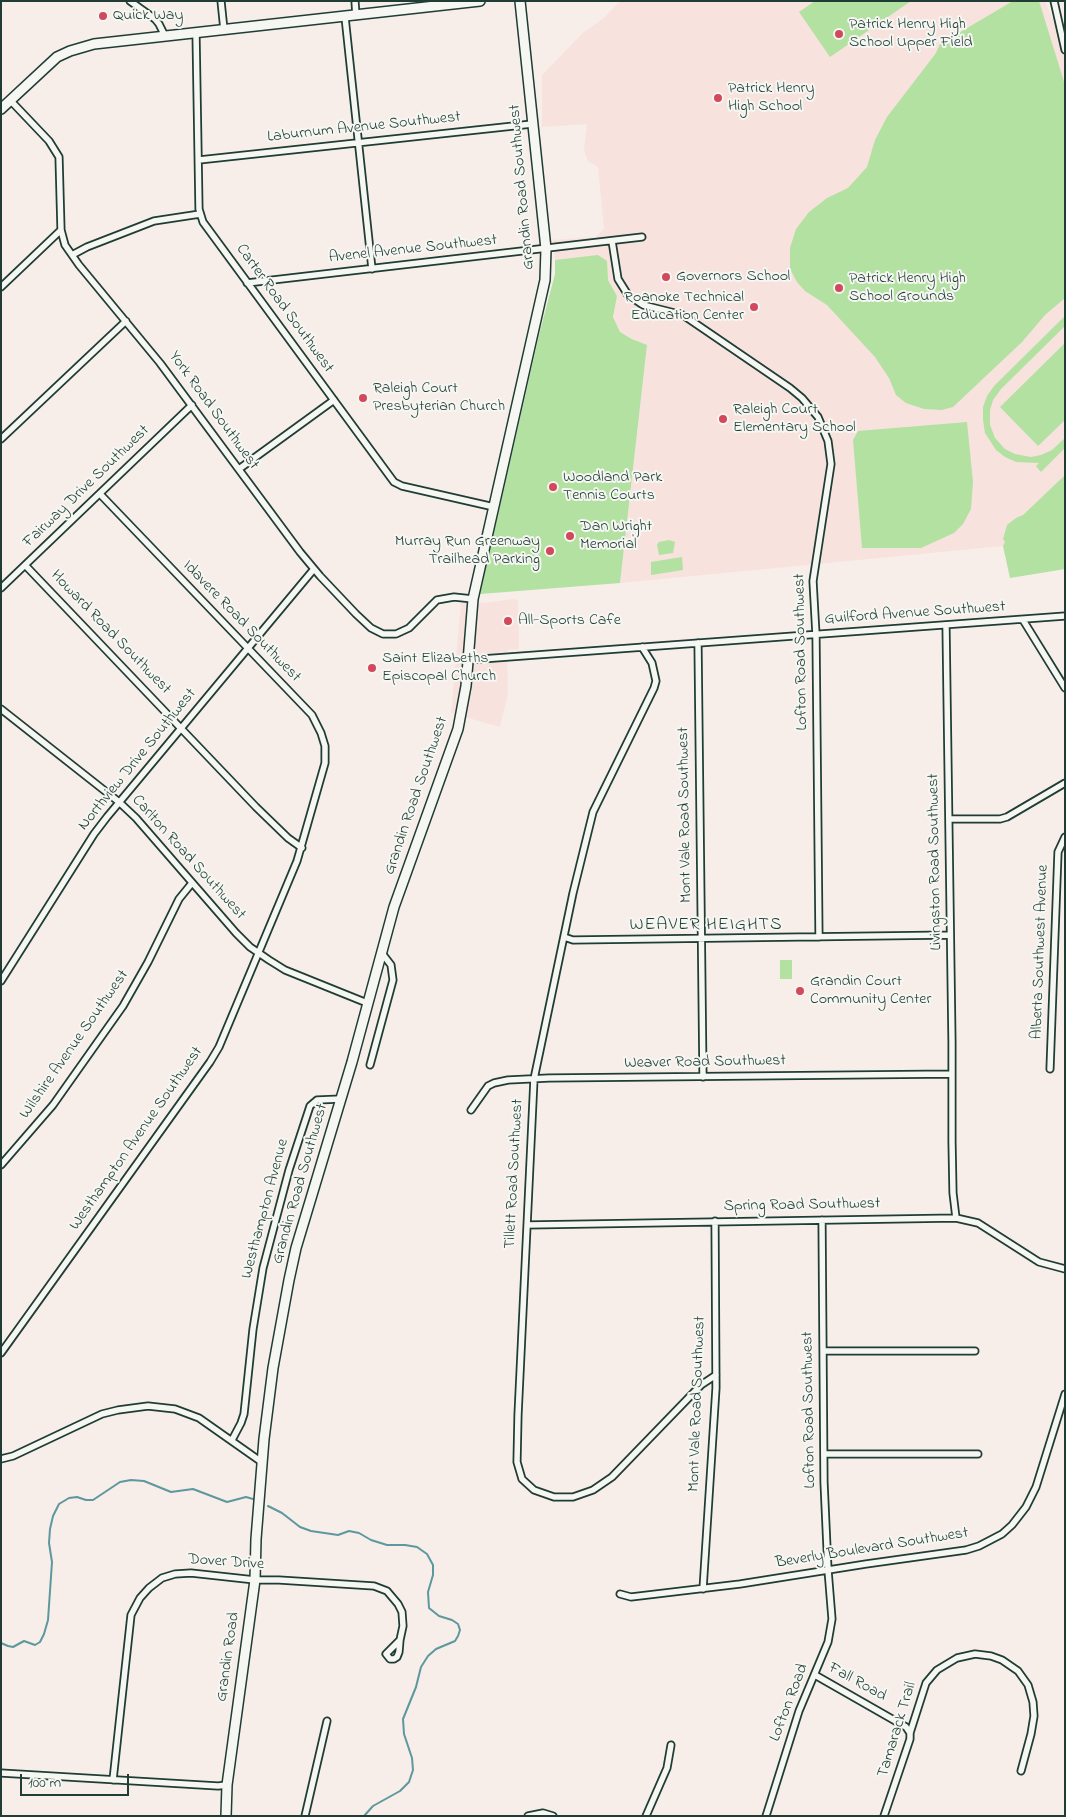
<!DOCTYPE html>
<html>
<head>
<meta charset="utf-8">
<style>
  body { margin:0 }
  #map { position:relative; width:1066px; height:1817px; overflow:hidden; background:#f7ede9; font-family:"Indie Flower",sans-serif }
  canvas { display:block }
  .frame { position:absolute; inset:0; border:2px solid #1f3d34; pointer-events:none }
  .scale { position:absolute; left:20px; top:1774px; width:109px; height:22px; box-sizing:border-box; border:2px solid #1f3d34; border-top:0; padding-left:6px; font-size:15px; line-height:18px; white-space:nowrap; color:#1f3d34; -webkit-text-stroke:4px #f6f6f2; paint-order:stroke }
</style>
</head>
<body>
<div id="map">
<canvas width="1066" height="1817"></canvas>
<div class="frame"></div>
<div class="scale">100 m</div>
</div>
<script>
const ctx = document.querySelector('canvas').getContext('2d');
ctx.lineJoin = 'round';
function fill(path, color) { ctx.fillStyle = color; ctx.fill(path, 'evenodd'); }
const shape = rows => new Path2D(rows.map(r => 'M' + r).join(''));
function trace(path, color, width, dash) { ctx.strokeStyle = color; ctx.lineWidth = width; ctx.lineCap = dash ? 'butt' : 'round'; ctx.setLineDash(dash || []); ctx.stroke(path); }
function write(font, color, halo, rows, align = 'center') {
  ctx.font = font + ' "Indie Flower",sans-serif'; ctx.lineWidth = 4; ctx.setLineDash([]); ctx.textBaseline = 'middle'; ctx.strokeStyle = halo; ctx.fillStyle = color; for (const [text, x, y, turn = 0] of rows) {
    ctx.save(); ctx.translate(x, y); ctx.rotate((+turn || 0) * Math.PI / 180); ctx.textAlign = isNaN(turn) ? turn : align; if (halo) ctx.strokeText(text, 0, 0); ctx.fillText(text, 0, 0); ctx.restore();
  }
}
fill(shape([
  [620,1,1045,1,1065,48,1065,475,1023,515,1003,546,620,583,647,346,620,332,613,317,617,296,608,280,580,258,555,260,553,240,596,237,604,229,598,167,588,161,584,150,587,124,542,127,542,75,584,32,604,18],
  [514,599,518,601,519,649,507,650,508,693,500,727,451,713,461,603,483,603]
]), '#f8e2de');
fill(shape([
  [815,1,911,1,830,57,799,12],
  [1013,1,1039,1,1065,85,1065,298,1045,315,1022,342,953,407,942,410,924,409,906,403,896,395,889,378,875,357,827,305,805,291,797,282,790,269,790,248,796,229,809,212,827,198,848,188,867,167,875,140,887,117,936,53,940,44],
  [598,255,607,261,608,280,617,296,613,317,620,332,632,339,647,345,620,583,480,594,539,335,555,274,555,260],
  [1065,316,1065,326,1001,389,993,400,990,410,990,425,995,438,1005,449,1015,454,1031,457,1041,455,1052,450,1065,438,1065,448,1041,472,1036,466,1039,463,1016,462,1005,457,996,450,985,433,983,420,983,407,987,396,994,386],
  [1065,343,1065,420,1038,446,1000,407],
  [967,422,973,482,971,509,963,524,954,533,921,548,862,548,853,440,858,431],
  [1065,475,1065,569,1010,578,1003,546,1005,542,1003,539,1007,525,1016,518,1023,515],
  [669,540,675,542,673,553,659,555,657,545,659,542],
  [682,557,683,570,651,575,651,562],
  [780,960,792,960,792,979,780,979]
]), '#b2e1a1');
trace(shape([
  [268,1506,282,1513,300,1527,311,1531,338,1535,349,1531,359,1533,371,1540,387,1545,405,1545,417,1547,427,1554,433,1565,433,1575,428,1592,429,1608,439,1616,452,1620,458,1624,460,1630,458,1636,455,1641,436,1649,428,1656,421,1667,416,1687,403,1719,404,1734,412,1758,413,1770,409,1782,400,1791,373,1806,364,1816],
  [1,1643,8,1646,13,1647,24,1641,35,1645,40,1642,44,1634,48,1620,52,1562,49,1543,50,1529,53,1516,59,1504,69,1498,77,1497,86,1500,93,1500,120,1482,131,1480,144,1481,171,1492,193,1489,227,1502,246,1497,253,1499]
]), '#5d989e', 2);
const street = shape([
  [130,1,155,19,159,24,165,36],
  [221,1,224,30],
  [355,1,356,16],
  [1054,1,1065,50],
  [345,17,372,269],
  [196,33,199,209,203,222,394,482,402,486,494,507],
  [10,100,49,141,59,157,61,230,65,245,79,265,160,363,300,552,320,576,356,614,371,628,383,634,396,634,409,628,437,600,454,597,473,599],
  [199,160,532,124],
  [612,241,618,279,628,295,643,305,683,315,790,388,802,398,818,417,828,441,831,464,813,581,816,635,819,937],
  [72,255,87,247,154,221,200,214],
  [247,283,642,237],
  [1,287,61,230],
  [1,439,126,321],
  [239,469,334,400],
  [25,565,256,807,288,838,302,848],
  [1,588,192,405],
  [1023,620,1065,688],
  [946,625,952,1042,952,1142,953,1193,956,1218],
  [698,643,703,1077],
  [642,647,652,663,656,681,654,688,593,812,573,893,534,1079,518,1415,517,1462,522,1479,534,1490,554,1497,573,1497,593,1490,612,1477,701,1385,716,1375],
  [468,660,1065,616],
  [1,709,119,802,136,818,236,933,250,947,269,960,285,970,367,1003],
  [949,819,1000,819,1007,817,1065,783],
  [564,937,573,940,950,935],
  [1,981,94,834,107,817,314,569],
  [370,1065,393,980,391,965,381,952],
  [1050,1069,1058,852,1065,837],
  [471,1110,488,1086,494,1083,508,1080,549,1078,952,1074],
  [1,1165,53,1105,123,1006,148,962,179,899,192,883],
  [527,1225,956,1218,978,1223,1039,1262,1065,1269],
  [824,1351,975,1351],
  [1,1353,210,1062,219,1047,297,861,325,763,325,746,321,733,312,715,100,494],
  [232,1440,241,1423,244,1414,253,1329,263,1268,289,1170,310,1106,317,1100,341,1099],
  [824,1454,978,1454],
  [1,1459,13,1456,102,1414,118,1410,148,1406,175,1409,199,1418,263,1463],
  [703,1589,716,1388,715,1221],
  [620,1594,631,1597,740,1584,866,1564,966,1550,979,1546,1002,1534,1012,1525,1026,1507,1036,1487,1065,1394],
  [815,1675,906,1727,910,1733],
  [1,1773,218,1786,227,1785],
  [113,1780,131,1615,140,1598,149,1588,162,1578,175,1574,191,1573,255,1580,279,1580,374,1586,387,1591,398,1604,402,1612,403,1626,400,1640,386,1654,390,1659,394,1659,397,1657,399,1652,400,1640],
  [305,1816,327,1721],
  [528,1816,543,1813,553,1816],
  [646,1816,667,1768,671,1745],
  [766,1816,799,1711,828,1642,832,1619,828,1570,824,1482,822,1220],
  [884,1816,910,1739,910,1733,926,1683,937,1670,957,1658,975,1654,991,1656,1002,1660,1018,1671,1028,1685,1033,1702,1034,1716,1031,1734,1021,1771]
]);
const secondary = shape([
  [226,1816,227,1785,255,1580,256,1539,264,1439,273,1368,289,1280,296,1248,352,1062,394,907,458,729,466,686,473,599,545,280,546,249,520,1]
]);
const primary = shape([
  [1,109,57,57,70,51,94,44,480,1]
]);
trace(street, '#1f3d34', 9);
trace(secondary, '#1f3d34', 12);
trace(primary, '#1f3d34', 12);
trace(street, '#f6f6f2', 5.5);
trace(secondary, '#f6f6f2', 9);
trace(primary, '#f6f6f2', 9);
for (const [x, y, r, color] of [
  [103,16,5,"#d1495b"],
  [839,34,5,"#d1495b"],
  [718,98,5,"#d1495b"],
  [666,277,5,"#d1495b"],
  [839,288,5,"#d1495b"],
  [754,307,5,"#d1495b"],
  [363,398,5,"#d1495b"],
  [723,419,5,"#d1495b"],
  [553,487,5,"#d1495b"],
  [570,536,5,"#d1495b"],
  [550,551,5,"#d1495b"],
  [508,621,5,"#d1495b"],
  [372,668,5,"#d1495b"],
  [800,991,5,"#d1495b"]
]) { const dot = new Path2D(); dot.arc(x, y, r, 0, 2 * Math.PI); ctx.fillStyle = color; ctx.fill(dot); trace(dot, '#f6f6f2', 2); }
write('16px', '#1f3d34', '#f6f6f2', [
  ["Quick Way",113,16],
  ["Patrick Henry High",849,25],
  ["School Upper Field",849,43],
  ["Patrick Henry",728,89],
  ["High School",728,107],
  ["Governors School",676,277],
  ["Patrick Henry High",849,279],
  ["School Grounds",849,297],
  ["Roanoke Technical",744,298,"right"],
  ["Education Center",744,316,"right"],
  ["Raleigh Court",373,389],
  ["Presbyterian Church",373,407],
  ["Raleigh Court",733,410],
  ["Elementary School",733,428],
  ["Woodland Park",563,478],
  ["Tennis Courts",563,496],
  ["Dan Wright",580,527],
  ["Memorial",580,545],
  ["Murray Run Greenway",540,542,"right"],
  ["Trailhead Parking",540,560,"right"],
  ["All-Sports Cafe",518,621],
  ["Saint Elizabeths",382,659],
  ["Episcopal Church",382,677],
  ["Grandin Court",810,982],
  ["Community Center",810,1000]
], 'left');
write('16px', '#1f3d34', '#f6f6f2', [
  ["Laburnum Avenue Southwest",364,128,-6],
  ["Grandin Road Southwest",523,187,-95],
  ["Avenel Avenue Southwest",413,250,-6],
  ["Carter Road Southwest",284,309,54],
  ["York Road Southwest",213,411,54],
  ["Fairway Drive Southwest",87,487,-44],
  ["Guilford Avenue Southwest",915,614,-4],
  ["Idavere Road Southwest",241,622,46],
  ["Howard Road Southwest",110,633,46],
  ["Lofton Road Southwest",802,652,-91],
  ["Northview Drive Southwest",138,760,-51],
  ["Grandin Road Southwest",417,796,-71],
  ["Mont Vale Road Southwest",686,815,-91],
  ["Carlton Road Southwest",188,858,48],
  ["Livingston Road Southwest",936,862,-91],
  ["Alberta Southwest Avenue",1041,952,-88],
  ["Wilshire Avenue Southwest",75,1045,-55],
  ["Weaver Road Southwest",705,1063,-1],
  ["Westhampton Avenue Southwest",137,1139,-55],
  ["Tillett Road Southwest",515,1174,-87],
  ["Grandin Road Southwest",301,1184,-74],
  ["Spring Road Southwest",802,1206,-1],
  ["Westhampton Avenue",266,1209,-75],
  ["Mont Vale Road Southwest",698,1404,-88],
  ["Lofton Road Southwest",810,1410,-91],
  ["Beverly Boulevard Southwest",872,1549,-9],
  ["Dover Drive",226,1563,4],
  ["Grandin Road",229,1657,-82],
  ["Fall Road",857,1683,29],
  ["Lofton Road",790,1703,-69],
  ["Tamarack Trail",898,1730,-73]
]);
ctx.letterSpacing = '1px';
write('18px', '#1f3d34', '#f6f6f2', [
  ["WEAVER HEIGHTS",706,926]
]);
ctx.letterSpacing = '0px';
</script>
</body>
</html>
